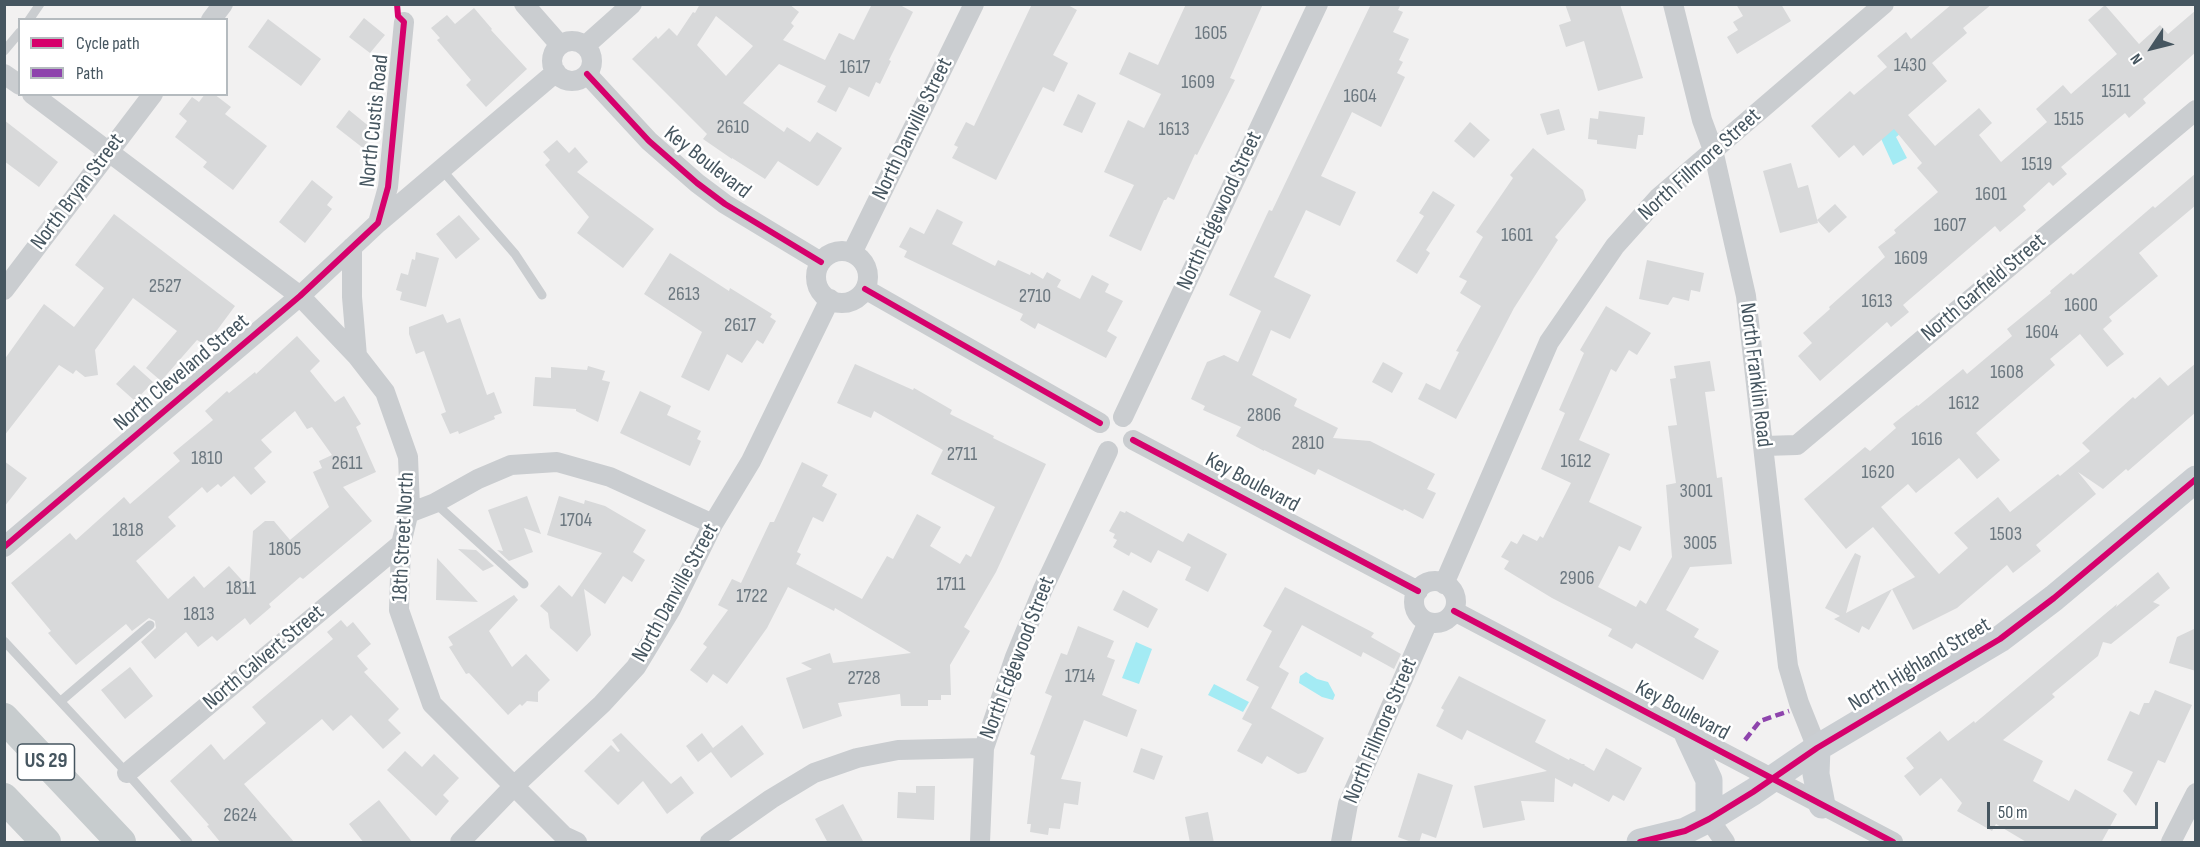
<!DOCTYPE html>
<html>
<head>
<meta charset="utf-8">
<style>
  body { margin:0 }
  #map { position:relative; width:2200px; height:847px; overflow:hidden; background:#f2f1f1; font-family:"Sofia Sans Condensed",sans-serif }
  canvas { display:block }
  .frame { position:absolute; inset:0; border:6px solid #465660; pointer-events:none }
  .legend { position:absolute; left:18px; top:18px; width:210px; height:78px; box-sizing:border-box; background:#fff; border:2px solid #b5bbbf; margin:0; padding:8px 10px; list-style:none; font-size:18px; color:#465660 }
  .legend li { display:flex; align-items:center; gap:12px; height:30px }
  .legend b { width:30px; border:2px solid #b5bbbf }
  .north { position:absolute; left:2122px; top:18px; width:60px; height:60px; -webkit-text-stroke:4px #fff; paint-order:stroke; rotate:235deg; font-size:16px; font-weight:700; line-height:24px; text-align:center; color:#465660 }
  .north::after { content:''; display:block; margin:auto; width:21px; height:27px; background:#465660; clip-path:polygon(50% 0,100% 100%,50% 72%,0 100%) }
  .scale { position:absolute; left:1987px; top:802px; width:171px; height:27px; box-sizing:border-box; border:3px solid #465660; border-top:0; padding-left:8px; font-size:18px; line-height:21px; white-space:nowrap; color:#465660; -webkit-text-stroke:4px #fff; paint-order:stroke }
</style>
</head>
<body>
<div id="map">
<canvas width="2200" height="847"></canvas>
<div class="frame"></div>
<ul class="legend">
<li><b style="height:8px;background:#d6006c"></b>Cycle path</li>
<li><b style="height:8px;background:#8e44ad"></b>Path</li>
</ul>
<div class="north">N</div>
<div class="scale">50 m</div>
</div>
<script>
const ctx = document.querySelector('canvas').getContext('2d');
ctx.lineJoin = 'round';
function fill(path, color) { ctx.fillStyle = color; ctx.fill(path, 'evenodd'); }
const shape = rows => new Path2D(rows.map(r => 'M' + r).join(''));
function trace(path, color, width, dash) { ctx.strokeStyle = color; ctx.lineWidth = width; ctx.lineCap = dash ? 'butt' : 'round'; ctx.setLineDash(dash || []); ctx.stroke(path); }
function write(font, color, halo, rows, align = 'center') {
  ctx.font = font + ' "Sofia Sans Condensed",sans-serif'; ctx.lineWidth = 5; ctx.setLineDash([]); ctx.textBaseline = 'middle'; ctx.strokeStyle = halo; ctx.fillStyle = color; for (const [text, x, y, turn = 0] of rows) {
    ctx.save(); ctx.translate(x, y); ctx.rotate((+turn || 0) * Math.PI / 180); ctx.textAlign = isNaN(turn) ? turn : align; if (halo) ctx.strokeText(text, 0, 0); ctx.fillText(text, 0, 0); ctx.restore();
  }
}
fill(shape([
  [1897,123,1900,134,1896,137,1907,158,1893,165,1878,132],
  [1136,642,1152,649,1139,684,1122,678],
  [1306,672,1317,679,1328,682,1335,695,1333,700,1322,697,1299,683,1300,676],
  [1214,684,1249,702,1243,712,1208,695]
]), '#a4ebf4');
fill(shape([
  [700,4,789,4,799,12,791,23,794,26,783,40,825,60,839,33,854,40,872,4,898,4,913,12,889,60,891,61,880,84,876,82,869,97,849,87,836,112,817,102,826,86,779,64,743,103,784,132,787,127,810,142,817,132,842,148,819,185,817,186,778,161,765,179,732,158,732,159,703,139,707,134,632,59,656,36,658,39,669,28,677,36,693,12,695,13],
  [716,16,753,46,726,76,697,45],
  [1032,4,1066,4,1077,10,1053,55,1068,63,1054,92,1043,87,996,180,952,158,958,147,954,145,966,122,974,126],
  [1186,4,1263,4,1230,78,1235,80,1197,155,1195,154,1174,200,1168,197,1166,200,1164,200,1141,251,1109,236,1134,185,1104,172,1128,120,1144,128,1161,94,1119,74,1129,52,1158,65],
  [1371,4,1401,4,1398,10,1403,12,1393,32,1409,39,1399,60,1403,62,1397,73,1405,77,1381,127,1352,112,1321,176,1356,192,1340,226,1306,210,1274,277,1311,295,1290,339,1271,330,1252,375,1297,399,1294,406,1338,428,1333,438,1370,441,1435,474,1427,489,1436,493,1423,519,1404,509,1403,511,1318,469,1315,475,1264,450,1264,451,1236,436,1241,427,1203,410,1205,406,1191,399,1207,362,1224,355,1238,362,1261,311,1229,295,1269,210,1272,211],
  [1565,4,1620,4,1643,78,1598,91,1584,41,1566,47,1559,25,1571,21],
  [1736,4,1781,4,1791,21,1737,54,1727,37,1738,30,1733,22,1743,16],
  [1952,4,1992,4,1963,28,1967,33,1932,63,1947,81,1908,115,1935,146,1979,108,1992,123,1979,135,2001,162,2047,122,2036,109,2063,85,2071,94,2117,54,2088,20,2105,5,2139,44,2160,25,2168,34,2196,10,2196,52,2143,99,2146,103,2129,118,2125,113,2061,167,2067,174,2053,186,2049,182,2023,206,2026,210,2000,232,1995,226,1903,305,1909,312,1891,327,1887,322,1820,381,1798,356,1812,343,1803,333,1830,309,1829,307,1885,257,1878,247,1896,233,1894,230,1938,192,1917,168,1922,163,1894,129,1863,156,1854,145,1839,158,1811,126,1850,91,1854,95,1887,67,1877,56,1906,32,1911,39],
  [474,8,492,29,491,30,527,69,486,107,466,85,471,80,437,40,440,38,431,28,447,15,455,24],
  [364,18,385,35,370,53,349,37],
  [268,19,321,59,301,86,248,47],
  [205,94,214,94,231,107,225,114,267,146,233,190,203,167,207,162,175,137,187,121,179,114,192,97,199,102],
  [1078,94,1096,103,1082,133,1063,125],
  [1559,109,1565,130,1547,135,1540,114],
  [349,110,376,132,363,148,336,127],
  [1599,111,1645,117,1643,135,1638,135,1636,149,1597,144,1597,140,1588,139,1590,118,1598,119],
  [4,120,58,162,39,187,4,161],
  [1470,122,1490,140,1474,158,1454,141],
  [557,140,569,153,575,147,588,162,577,172,654,229,623,268,577,233,589,217,545,165,550,160,543,152],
  [1533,148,1583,190,1586,200,1555,237,1558,240,1514,308,1456,419,1418,399,1426,383,1440,390,1459,352,1456,351,1481,306,1460,293,1467,281,1459,277,1483,237,1476,232,1513,178,1510,175],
  [1791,163,1798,188,1808,185,1818,223,1780,233,1763,171],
  [2196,173,2196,205,2139,253,2158,276,2109,317,2112,321,2103,329,2124,354,2107,367,2080,334,2050,359,2055,365,1976,433,2000,460,1977,479,1959,458,1916,493,1908,484,1881,507,1939,574,1968,548,1954,533,1998,497,2010,512,2058,474,2060,476,2090,451,2082,443,2133,397,2135,399,2160,377,2168,386,2196,363,2196,412,2128,471,2126,469,2103,489,2078,472,2096,494,2036,545,2041,551,2013,573,2007,565,1957,608,1913,630,1892,589,1915,577,1873,527,1846,549,1804,499,1865,447,1870,451,1896,428,1893,424,1917,405,1918,406,1963,369,1967,374,2012,336,2007,329,2051,293,2050,291,2071,273,2073,275,2153,206,2155,208],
  [312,180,333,197,327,205,332,209,305,243,279,222],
  [1433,191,1455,205,1426,250,1430,253,1417,274,1396,261,1424,216,1419,213],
  [1835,204,1847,217,1829,233,1817,220],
  [937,209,963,222,952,244,995,266,998,260,1030,275,1031,272,1043,279,1047,272,1061,280,1057,287,1080,299,1092,275,1109,284,1105,292,1123,301,1107,331,1117,337,1106,358,1038,323,1035,329,1020,320,1023,314,904,257,907,251,899,247,910,227,924,234],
  [114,214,235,306,212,337,209,335,202,343,197,340,161,381,146,368,177,331,133,298,95,350,98,375,85,377,76,370,73,374,59,365,4,436,4,360,44,304,74,327,104,288,75,265],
  [459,215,480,239,456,259,436,234],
  [416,252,439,258,426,307,400,300,402,292,396,290,401,273,408,275,412,259,415,260],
  [670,253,729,291,730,288,772,314,770,317,776,321,763,344,757,340,742,363,727,354,709,391,681,377,702,332,644,294],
  [1647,260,1704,273,1700,292,1691,290,1689,301,1673,297,1668,305,1639,299],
  [1606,306,1651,333,1637,355,1629,350,1616,372,1611,369,1579,440,1610,454,1589,502,1642,527,1630,551,1619,546,1598,587,1636,607,1640,600,1646,604,1672,557,1666,485,1676,483,1668,426,1677,425,1670,379,1676,378,1674,366,1710,361,1715,391,1705,392,1717,478,1722,477,1732,564,1690,567,1666,610,1699,629,1694,637,1719,651,1703,680,1636,643,1632,649,1608,636,1612,629,1552,598,1504,569,1509,561,1501,557,1511,541,1517,544,1523,534,1537,541,1540,536,1543,538,1571,483,1541,469,1565,413,1559,410,1584,353,1580,350],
  [443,314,447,323,460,318,487,395,494,392,502,413,494,416,495,419,459,434,458,431,450,434,441,414,446,412,424,351,416,354,409,334,409,327],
  [297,336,320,361,310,371,335,402,344,396,361,424,356,427,376,472,343,487,372,521,303,579,300,577,269,604,271,607,250,625,245,618,217,641,212,636,198,647,186,632,155,659,141,642,156,628,155,621,149,618,132,631,126,624,76,665,48,633,51,631,11,583,70,533,76,540,124,497,130,504,180,461,173,453,213,420,205,411,227,391,229,393,255,372,256,374],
  [295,411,307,429,312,427,332,455,319,461,322,468,313,472,329,507,290,540,274,521,265,521,253,531,249,588,229,566,204,588,194,576,168,599,136,561,176,526,168,517,202,487,207,493,218,484,221,487,234,476,251,495,266,482,254,468,272,452,261,440],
  [1383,362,1403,373,1392,393,1372,382],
  [855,364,913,390,914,388,952,410,950,414,994,436,993,438,1046,464,996,572,964,627,970,631,950,665,951,695,941,695,941,700,928,700,928,706,901,706,900,694,838,703,842,716,803,729,786,678,812,669,801,663,830,653,833,663,911,653,835,608,834,611,788,587,767,628,727,684,713,674,707,683,690,670,707,647,703,644,728,610,718,605,732,579,741,583,770,522,774,522,802,462,828,475,822,486,837,494,823,522,813,517,797,552,801,554,796,564,862,599,887,556,893,559,917,514,941,527,930,546,960,564,966,554,971,557,995,507,931,474,943,450,874,411,871,418,837,403],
  [134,365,153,382,135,401,116,384],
  [588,366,605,371,602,380,610,382,598,422,576,411,576,409,533,406,535,377,551,378,551,367,587,370],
  [640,391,671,406,667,415,701,431,697,439,701,441,690,466,620,433],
  [4,461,27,478,4,507],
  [527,496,541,534,524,528,533,552,509,561,497,550,503,551,488,510],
  [559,496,584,504,585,500,605,506,646,530,633,552,645,560,632,582,623,576,605,604,584,589,591,635,577,652,550,628,548,613,540,606,559,585,572,597,602,553,547,535],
  [1120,511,1125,513,1126,511,1183,542,1188,533,1227,554,1208,592,1185,580,1191,567,1158,550,1151,563,1131,552,1129,556,1113,547,1117,540,1113,538,1115,534,1109,531],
  [458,549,476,550,494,566,483,571],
  [1855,553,1861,556,1846,613,1892,589,1869,630,1862,626,1859,633,1834,619,1840,616,1825,608],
  [437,558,478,602,436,600],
  [2158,572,2170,588,2153,602,2160,605,2111,644,2103,642,2098,656,2052,694,2055,697,2003,740,2043,761,2033,781,2069,801,2075,789,2117,814,2101,843,2028,843,1996,824,1992,831,1957,811,1962,803,1941,778,1920,796,1904,776,1914,768,1906,758,1940,731,1948,741,1974,721,1975,723,2117,604,2116,607],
  [1285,587,1374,633,1371,637,1401,654,1394,669,1363,652,1361,657,1302,625,1279,667,1289,673,1271,708,1324,738,1306,772,1298,774,1267,756,1262,764,1237,751,1252,724,1242,719,1259,687,1246,680,1272,631,1263,626],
  [1123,590,1158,609,1148,628,1113,610],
  [514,595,518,600,489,631,512,667,526,654,550,680,538,692,538,702,527,701,522,706,520,704,508,715,469,673,466,674,449,647,453,645,448,637],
  [341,620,347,627,353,622,371,644,357,656,368,669,364,672,399,709,388,720,401,733,383,749,351,715,333,731,322,719,244,784,295,843,221,843,207,826,209,825,170,781,211,744,224,760,266,723,252,707,333,639,327,632],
  [1078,626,1114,641,1107,657,1115,660,1102,695,1137,710,1127,737,1084,720,1061,779,1081,782,1078,805,1064,803,1060,829,1049,828,1048,835,1030,832,1031,824,1027,824,1035,756,1030,754,1052,696,1045,693,1061,653,1067,655],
  [2196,628,2196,671,2169,663,2177,637],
  [130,667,153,696,125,719,101,690],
  [1459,676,1546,720,1535,742,1569,760,1570,758,1582,764,1585,764,1584,765,1594,771,1606,748,1642,768,1624,801,1613,795,1609,802,1574,783,1572,787,1555,778,1554,802,1521,801,1525,820,1483,828,1474,786,1547,771,1467,730,1462,740,1436,726,1444,710,1441,708],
  [2155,690,2192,705,2165,763,2158,760,2136,806,2123,791,2133,772,2107,760,2130,711,2139,715,2144,703,2149,703],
  [742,725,764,754,731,778,711,752,698,762,686,746,702,733,713,748],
  [621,733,671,784,681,776,694,793,667,814,643,781,618,805,584,771,611,745,618,752,620,751,612,740],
  [1141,748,1163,756,1154,780,1133,772],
  [405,751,422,767,434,754,459,778,443,795,449,801,436,816,387,770],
  [1418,773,1453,785,1436,838,1422,833,1419,843,1414,843,1398,837],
  [916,786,935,786,934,820,897,818,898,792,916,793],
  [379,800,413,843,364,843,349,824],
  [843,804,864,843,828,843,815,819],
  [1208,812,1214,843,1190,843,1185,817]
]), '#d8d9da');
trace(shape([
  [29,20,40,4],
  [4,51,20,32],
  [442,170,515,254,542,295],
  [435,503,524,584],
  [4,641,127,773,188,842],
  [61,701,150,625]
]), '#cacdd0', 9);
trace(shape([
  [524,4,560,45],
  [1673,4,1702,120,1713,150,1746,296,1788,666,1799,703,1817,748],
  [211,20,223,4],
  '552 61a20 20 0 1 1 40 0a20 20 0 1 1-40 0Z',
  [585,46,632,4],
  [4,74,20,85],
  [587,74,649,141,697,183,725,204,821,262],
  [32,94,300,296,357,356,385,392,408,457,410,507,401,544,399,610,432,704,564,836,577,842],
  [378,223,388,187,404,22],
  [352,247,352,297,357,356],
  '816 277a26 26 0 1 1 52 0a26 26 0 1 1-52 0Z',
  [852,253,974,4],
  [865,289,1100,423],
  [4,290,153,94],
  [1123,417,1318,4],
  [1133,440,1418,591],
  [1764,446,1797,445,2196,110],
  [409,513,435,503,478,479,511,465,557,462,610,477,713,524],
  [4,547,300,296,378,223,556,72],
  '1414 602a21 21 0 1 1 42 0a21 21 0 1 1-42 0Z',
  [1444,584,1549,342,1615,246,1659,197,1884,4],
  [1454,611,1893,842],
  [127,773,401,544],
  [1709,819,1725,842],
  [460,842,514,786,602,704,636,667,671,609,713,524,751,461,830,299],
  [710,842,771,799,814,773,857,758,898,750,984,748],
  [980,842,984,748,1015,657,1043,589,1108,451],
  [1341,842,1348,804,1428,622],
  [2171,842,2196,793]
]), '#cacdd0', 20);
trace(shape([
  [1688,735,1709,780,1709,819],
  [1817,748,1816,774,1822,805],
  [1640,842,1685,831,1709,819,1753,792,1817,748,2000,639,2054,598,2196,479]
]), '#caced2', 27);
trace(shape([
  [4,718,121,842],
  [4,798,46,842]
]), '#c7ccce', 30);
trace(shape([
  [1745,740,1760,721,1789,711]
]), '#8e44ad', 4.5, [9, 4.5]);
trace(shape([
  [587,74,649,141,697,183,725,204,821,262],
  [865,289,1100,423],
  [1133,440,1418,591],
  [4,547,300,296,378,223,388,187,404,22,398,16,397,4],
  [1454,611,1893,842],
  [1640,842,1685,831,1709,819,1753,792,1817,748,2000,639,2054,598,2196,479]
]), '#d6006c', 6);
write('20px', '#6c7880', null, [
  ["1605",1211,34],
  ["1430",1910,66],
  ["1617",855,68],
  ["1609",1198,83],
  ["1511",2116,92],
  ["1604",1360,97],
  ["1515",2069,120],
  ["2610",733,128],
  ["1613",1174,130],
  ["1519",2037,165],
  ["1601",1991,195],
  ["1607",1950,226],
  ["1601",1517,236],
  ["1609",1911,259],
  ["2527",165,287],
  ["2613",684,295],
  ["2710",1035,297],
  ["1613",1877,302],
  ["1600",2081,306],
  ["2617",740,326],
  ["1604",2042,333],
  ["1608",2007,373],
  ["1612",1964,404],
  ["2806",1264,416],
  ["1616",1927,440],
  ["2810",1308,444],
  ["2711",962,455],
  ["1810",207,459],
  ["1612",1576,462],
  ["2611",347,464],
  ["1620",1878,473],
  ["3001",1696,492],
  ["1704",576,521],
  ["1818",128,531],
  ["1503",2006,535],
  ["3005",1700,544],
  ["1805",285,550],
  ["2906",1577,579],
  ["1711",951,585],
  ["1811",241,589],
  ["1722",752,597],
  ["1813",199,615],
  ["1714",1080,677],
  ["2728",864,679],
  ["2624",240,816]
]);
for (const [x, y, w] of [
  [46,762,57]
]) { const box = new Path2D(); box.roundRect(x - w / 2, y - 18, w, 36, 4.5); ctx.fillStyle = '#fff'; ctx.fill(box); trace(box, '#465660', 1.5); }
write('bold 21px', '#465660', null, [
  ["US 29",46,762]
]);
write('22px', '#465660', '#fff', [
  ["North Custis Road",375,121,-84],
  ["North Danville Street",913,129,-64],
  ["Key Boulevard",707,163,38],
  ["North Fillmore Street",1700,165,-42],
  ["North Bryan Street",78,192,-53],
  ["North Edgewood Street",1220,211,-65],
  ["North Garfield Street",1984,288,-40],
  ["North Cleveland Street",182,373,-40],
  ["North Franklin Road",1755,375,83],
  ["Key Boulevard",1252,483,28],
  ["18th Street North",404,537,-87],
  ["North Danville Street",676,593,-61],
  ["North Calvert Street",264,658,-40],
  ["North Edgewood Street",1018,658,-69],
  ["North Highland Street",1920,665,-31],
  ["Key Boulevard",1682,711,28],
  ["North Fillmore Street",1381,731,-67]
]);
</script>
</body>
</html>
